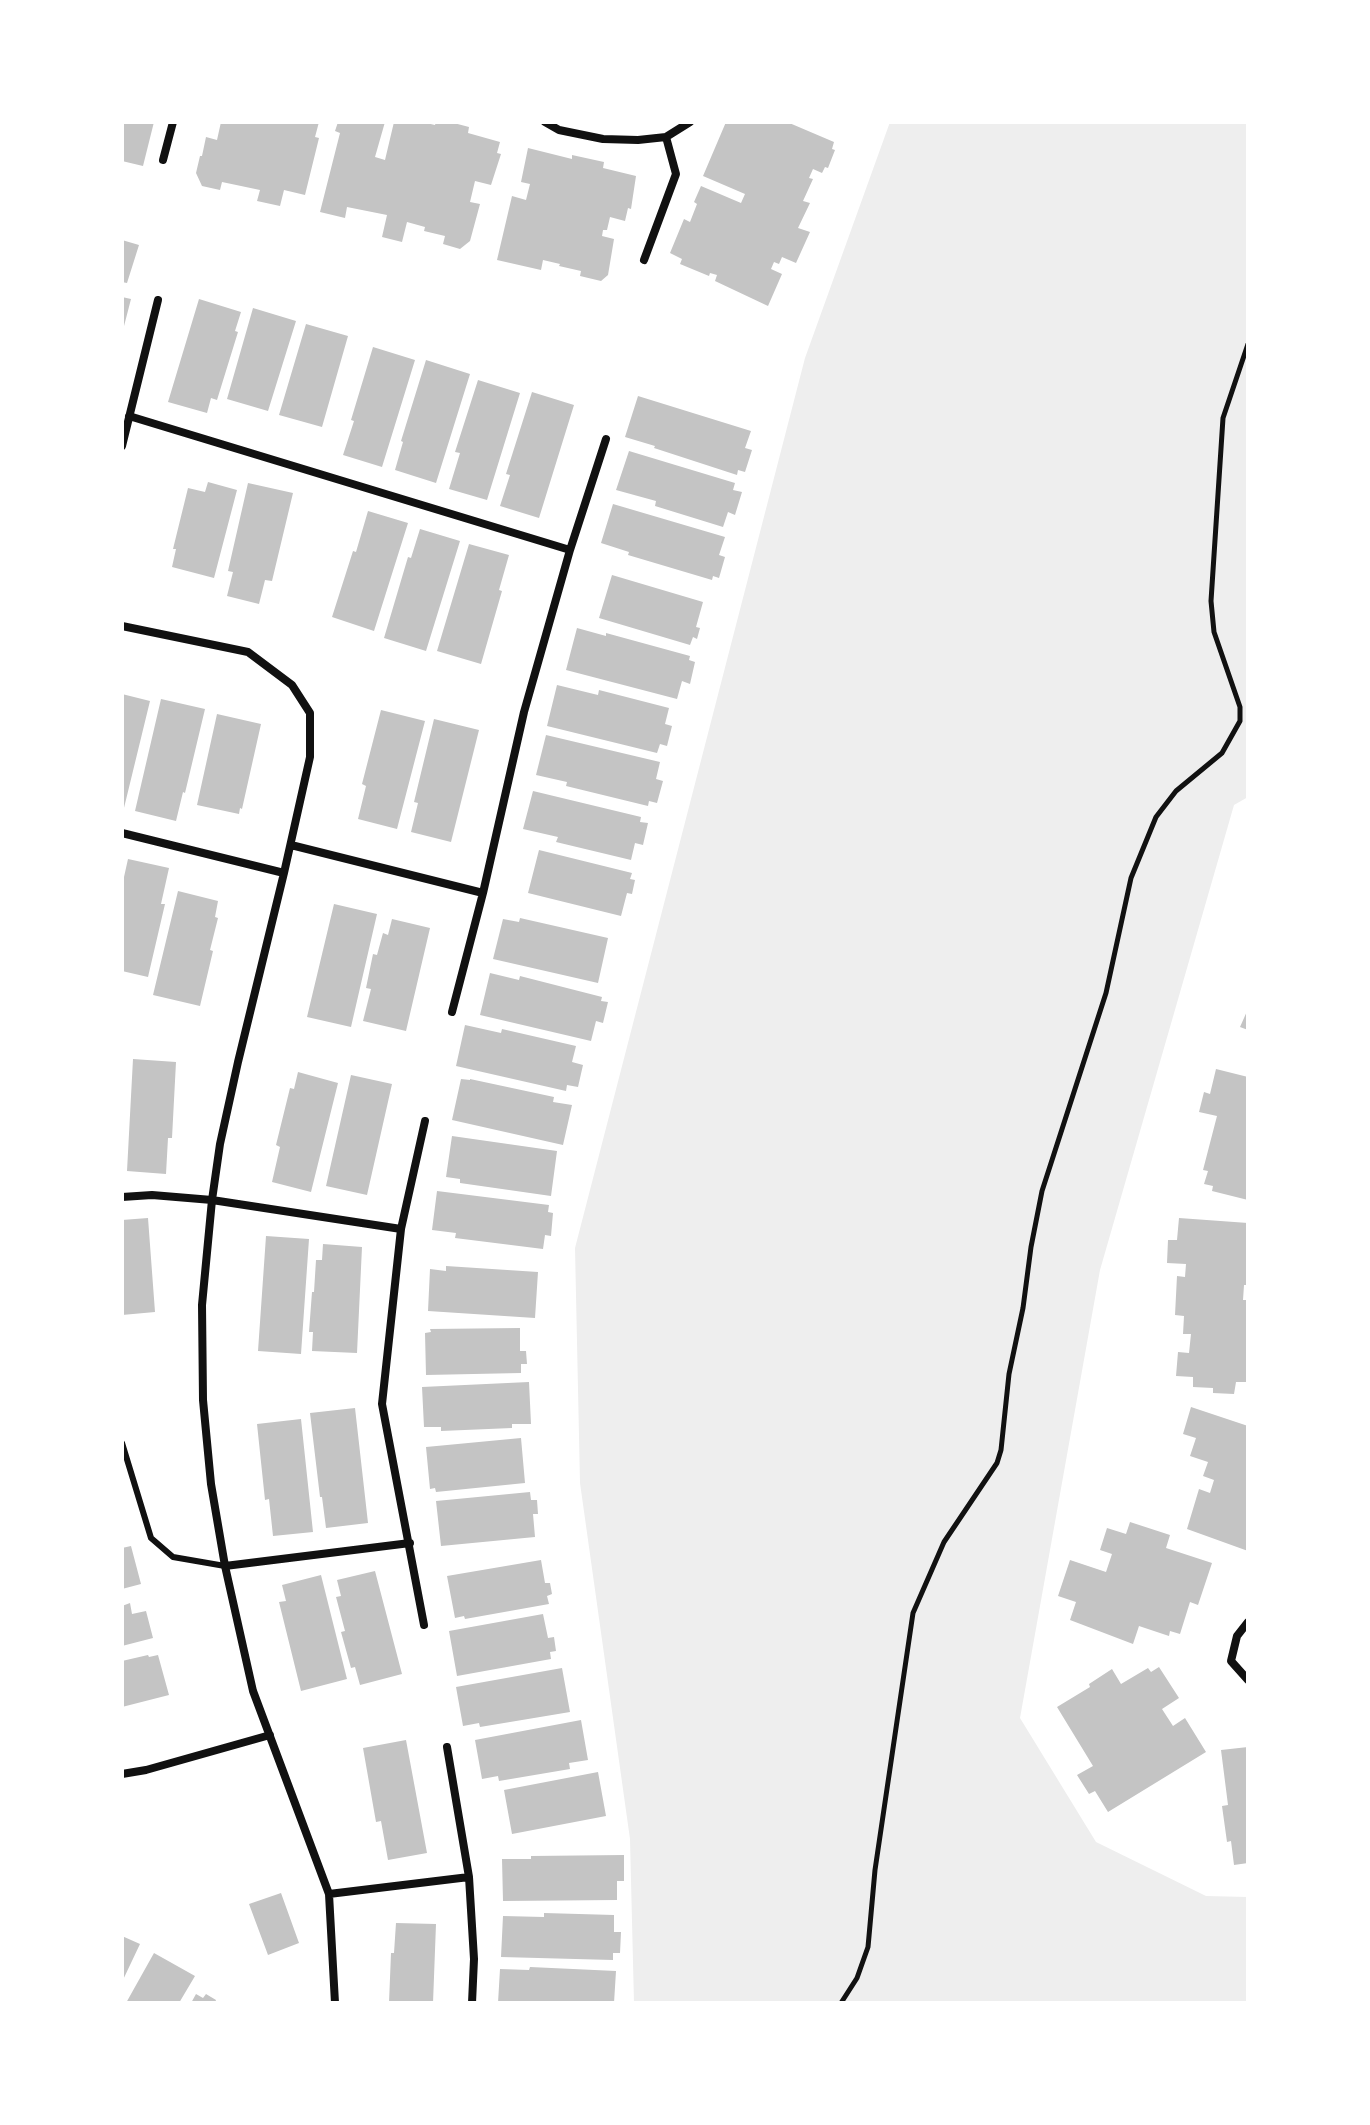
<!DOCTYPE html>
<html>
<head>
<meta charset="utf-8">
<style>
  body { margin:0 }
  #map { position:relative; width:1370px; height:2125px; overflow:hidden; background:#fff; font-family:"Archivo Narrow",sans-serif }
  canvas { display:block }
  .frame { position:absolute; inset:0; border:124px solid #fff; pointer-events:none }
</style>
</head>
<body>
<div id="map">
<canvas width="1370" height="2125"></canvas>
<div class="frame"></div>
</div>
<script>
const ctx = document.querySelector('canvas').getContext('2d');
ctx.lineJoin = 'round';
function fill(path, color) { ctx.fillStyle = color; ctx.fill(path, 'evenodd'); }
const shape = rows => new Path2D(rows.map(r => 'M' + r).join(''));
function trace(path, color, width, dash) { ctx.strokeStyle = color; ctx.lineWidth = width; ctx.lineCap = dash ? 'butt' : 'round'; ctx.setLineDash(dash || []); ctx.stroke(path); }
fill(shape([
  [890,122,1248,122,1248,797,1234,805,1100,1270,1020,1718,1096,1842,1206,1896,1248,1897,1248,2003,634,2003,630,1839,580,1483,575,1248,805,358]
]), '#eee');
fill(shape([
  [122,122,154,122,143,166,122,161],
  [221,122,319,122,315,137,319,138,305,195,284,190,280,206,257,201,260,190,222,182,220,190,202,186,196,173,200,156,202,156,206,137,217,140],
  [338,122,385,122,375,157,385,160,394,122,422,122,435,125,436,122,450,122,469,127,468,133,500,142,497,153,501,154,491,185,475,181,470,202,480,204,470,241,460,249,443,244,445,236,424,231,425,227,407,222,402,242,382,237,387,215,347,207,345,218,320,212,340,133,335,131],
  [726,122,787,122,834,142,832,149,835,150,828,168,825,167,822,173,813,169,809,178,813,179,803,201,810,203,798,228,810,232,796,263,782,257,779,264,774,262,771,269,782,274,768,306,715,281,717,275,710,273,709,276,680,264,682,259,670,253,684,219,690,222,697,204,694,202,701,186,741,203,745,194,703,176],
  [528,148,572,159,572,155,604,162,603,168,636,176,631,209,628,208,625,221,610,217,607,230,603,230,602,236,614,239,608,275,601,281,580,276,581,271,559,266,560,264,543,260,541,270,497,260,512,196,526,200,530,184,521,182],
  [122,240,139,245,127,283,122,282],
  [122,297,131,299,123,330,122,330],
  [199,299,241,312,235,331,238,332,217,400,211,398,207,413,168,402],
  [253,308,296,321,268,411,227,399],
  [306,324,348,336,322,427,279,415],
  [373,347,415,360,382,467,343,455,354,421,351,420],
  [426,360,470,374,436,483,395,470,403,442,401,441],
  [478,380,520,393,487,500,449,489,460,453,455,452],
  [532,392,574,405,539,518,500,506,510,475,506,474],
  [638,396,751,431,745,448,752,450,745,472,738,470,737,475,654,448,655,446,625,437],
  [629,451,735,483,733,490,742,492,735,515,728,512,723,527,655,506,656,501,616,490],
  [208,482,237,490,214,578,172,567,176,549,173,549,188,488,205,492],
  [248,483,293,493,272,581,265,580,259,604,227,596,233,572,228,571],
  [613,504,725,537,719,555,725,557,719,578,713,576,712,580,628,555,629,552,601,543],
  [368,511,408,523,374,631,332,617,353,551,356,552],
  [420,529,460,541,426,651,384,638,408,557,411,558],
  [469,544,509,555,499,590,502,591,481,664,437,651],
  [612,575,703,602,696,627,700,628,697,639,693,637,690,645,599,618],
  [577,628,606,636,606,633,690,656,689,660,695,662,690,684,682,681,677,699,566,670],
  [557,685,598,695,599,690,669,708,665,724,672,726,667,746,660,744,657,753,547,726],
  [122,694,150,701,123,812,122,811],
  [161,699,205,709,185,793,183,792,176,821,135,811],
  [381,710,425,721,397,829,358,819,366,786,362,784],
  [217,714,261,724,242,809,240,808,239,814,197,805],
  [434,719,479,730,451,842,411,832,418,803,414,802],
  [546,735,660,762,656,779,663,781,657,803,649,801,648,806,566,786,567,782,536,775],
  [533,791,641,817,640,822,648,823,643,845,635,843,631,860,556,842,558,837,523,829],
  [539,850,632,873,630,879,635,880,632,894,627,893,621,916,528,893],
  [128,859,169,868,161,904,165,904,148,977,122,971,122,886],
  [178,891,218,901,215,917,218,918,210,950,213,951,200,1006,153,995],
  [334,904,377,914,351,1027,307,1017],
  [520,918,608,938,598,983,493,959,503,919,519,922],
  [392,919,430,928,406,1031,363,1021,371,989,366,988,373,954,377,955,383,933,388,935],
  [490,973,519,980,520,976,602,997,601,1001,608,1002,603,1023,596,1021,591,1041,480,1015],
  [1248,1009,1248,1030,1240,1027],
  [465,1025,501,1033,502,1029,576,1046,572,1062,583,1065,578,1087,567,1085,566,1091,456,1066],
  [133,1059,176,1062,172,1138,168,1138,166,1174,127,1171],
  [1216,1069,1248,1077,1248,1200,1212,1191,1213,1186,1204,1184,1208,1171,1203,1170,1217,1116,1199,1112,1204,1092,1210,1094],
  [298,1072,338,1083,311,1192,272,1182,280,1147,276,1145,290,1088,294,1089],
  [351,1075,392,1084,367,1195,326,1186],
  [461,1079,470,1080,470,1079,554,1097,553,1102,572,1105,563,1145,452,1120],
  [452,1136,557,1151,551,1196,460,1183,460,1179,446,1177],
  [437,1191,549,1205,548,1212,553,1213,551,1236,545,1235,543,1249,455,1238,456,1233,432,1230],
  [148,1218,155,1312,122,1315,122,1220],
  [1179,1218,1248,1223,1248,1285,1244,1285,1243,1300,1248,1300,1248,1382,1236,1382,1234,1394,1213,1393,1213,1388,1193,1387,1193,1377,1176,1376,1178,1352,1189,1353,1191,1334,1183,1334,1184,1316,1175,1315,1177,1276,1185,1277,1186,1264,1167,1263,1168,1240,1177,1240],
  [266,1236,309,1239,301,1354,258,1351],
  [323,1244,362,1247,357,1353,312,1351,313,1332,309,1332,312,1292,314,1292,316,1260,322,1260],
  [446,1266,538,1272,535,1318,428,1311,430,1269,446,1271],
  [520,1328,520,1351,526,1351,527,1364,521,1364,521,1373,426,1375,425,1333,431,1332,430,1329],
  [529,1382,531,1424,512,1424,512,1428,441,1431,441,1427,424,1427,422,1387],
  [1191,1407,1248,1426,1248,1551,1187,1529,1199,1489,1210,1493,1214,1480,1203,1476,1208,1462,1190,1456,1196,1438,1183,1434],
  [355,1408,368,1523,326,1528,322,1497,320,1497,310,1413],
  [301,1419,313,1532,273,1536,269,1499,265,1500,257,1424],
  [521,1438,525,1483,436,1492,435,1488,430,1489,426,1447],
  [530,1492,531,1500,537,1500,538,1514,533,1514,535,1537,441,1546,436,1501],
  [1130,1522,1170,1535,1166,1548,1212,1563,1198,1605,1190,1602,1180,1634,1170,1631,1169,1636,1139,1626,1133,1644,1070,1620,1076,1602,1058,1596,1070,1560,1106,1572,1112,1554,1100,1550,1107,1528,1126,1534],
  [131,1546,141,1584,122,1589,122,1548],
  [541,1560,545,1583,550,1583,552,1594,547,1596,549,1604,465,1619,464,1616,455,1618,447,1576],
  [375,1571,402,1674,360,1685,355,1667,351,1668,341,1632,345,1631,336,1597,341,1596,337,1580],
  [321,1575,347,1679,301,1691,279,1602,286,1601,282,1585],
  [130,1603,132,1614,146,1611,153,1638,122,1646,122,1606],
  [543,1614,548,1638,554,1637,556,1651,550,1652,551,1659,457,1676,449,1631],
  [148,1655,149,1657,158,1655,169,1695,122,1707,122,1661],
  [1159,1667,1179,1698,1162,1709,1173,1726,1185,1718,1206,1752,1108,1812,1095,1791,1089,1794,1077,1775,1093,1766,1057,1707,1090,1687,1089,1684,1112,1669,1121,1684,1148,1668,1151,1672],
  [562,1668,570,1712,480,1727,479,1723,463,1726,456,1687],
  [581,1720,588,1760,569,1763,570,1769,499,1781,498,1776,482,1779,475,1740],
  [406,1740,427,1853,388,1860,381,1821,376,1822,363,1748],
  [1248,1747,1248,1863,1234,1865,1231,1841,1227,1842,1222,1806,1228,1805,1221,1750],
  [598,1772,606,1816,512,1834,504,1790],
  [624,1855,624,1881,617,1881,617,1900,503,1901,502,1859,531,1859,531,1856],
  [281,1893,299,1943,268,1955,249,1904],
  [544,1913,614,1915,614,1932,621,1932,620,1953,613,1953,613,1960,501,1957,503,1916,544,1917],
  [396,1923,436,1924,433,2003,389,2003,391,1953,394,1953],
  [122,1936,140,1944,122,1982],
  [154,1953,195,1976,179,2003,126,2003],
  [530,1967,616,1971,614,2003,498,2003,500,1969,529,1970],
  [196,1994,203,1998,206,1994,216,2000,215,2003,191,2003]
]), '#c4c4c4');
trace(shape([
  [841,2003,857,1978,868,1947,875,1870,913,1613,944,1542,997,1463,1001,1450,1009,1374,1023,1308,1031,1247,1042,1191,1106,993,1131,878,1156,817,1176,791,1222,753,1240,721,1240,707,1214,632,1211,601,1223,418,1248,344]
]), '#111', 5);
trace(shape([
  [122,1443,151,1538,173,1557,225,1566]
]), '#111', 6);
trace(shape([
  [545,122,559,130,603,139,638,140,666,137],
  [163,160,173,122],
  [644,260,676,174,666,137,690,122],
  [129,416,570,550],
  [122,446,158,300],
  [122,626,248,652,292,685,310,713,310,757,284,873,238,1062,220,1144,212,1200,202,1305,203,1400,211,1484,225,1566,253,1691,329,1894,335,2003],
  [122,833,284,873],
  [291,845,483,893],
  [452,1012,483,893,524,712,570,550,606,439],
  [122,1197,152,1195,212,1200,401,1229],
  [225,1566,410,1543],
  [1248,1622,1237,1636,1231,1661,1248,1680],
  [424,1625,382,1404,401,1229,425,1121],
  [447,1747,469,1877,474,1959,472,2003],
  [122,1774,146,1770,270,1735],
  [329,1894,469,1877]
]), '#111', 8);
</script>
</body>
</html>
